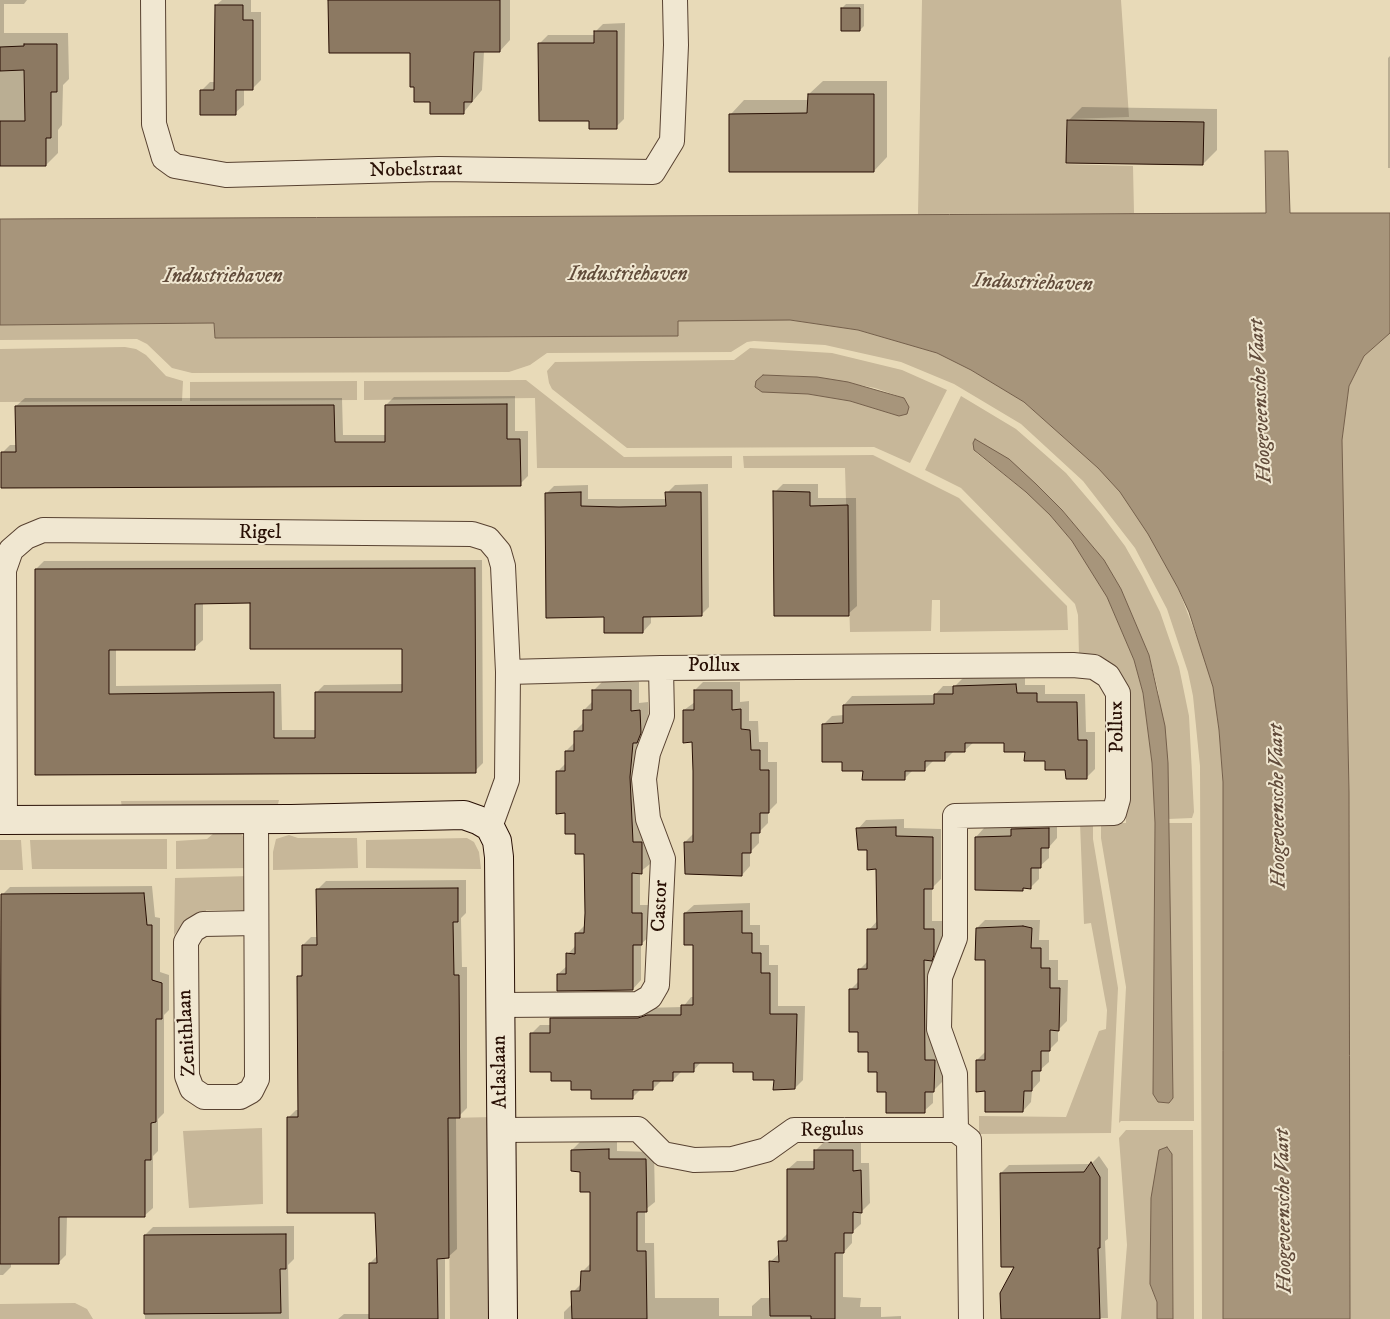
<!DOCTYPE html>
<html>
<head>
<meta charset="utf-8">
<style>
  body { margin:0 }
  canvas { display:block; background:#e8dab8 }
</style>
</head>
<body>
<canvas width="1390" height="1319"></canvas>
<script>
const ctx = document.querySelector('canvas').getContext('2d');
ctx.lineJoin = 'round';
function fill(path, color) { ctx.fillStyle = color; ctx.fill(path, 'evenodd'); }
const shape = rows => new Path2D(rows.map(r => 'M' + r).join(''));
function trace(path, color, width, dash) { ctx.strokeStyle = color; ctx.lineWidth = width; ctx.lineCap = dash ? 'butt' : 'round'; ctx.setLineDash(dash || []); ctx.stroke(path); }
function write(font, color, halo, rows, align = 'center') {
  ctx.font = font + ' "IM FELL DW Pica",serif'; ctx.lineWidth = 4; ctx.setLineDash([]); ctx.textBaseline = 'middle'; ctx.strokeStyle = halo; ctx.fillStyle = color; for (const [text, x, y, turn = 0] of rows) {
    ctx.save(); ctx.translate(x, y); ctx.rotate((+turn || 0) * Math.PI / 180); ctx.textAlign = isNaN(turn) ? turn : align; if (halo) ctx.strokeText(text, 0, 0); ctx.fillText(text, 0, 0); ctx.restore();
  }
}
fill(shape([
  [922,0,1121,0,1129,117,1066,119,1066,164,1133,166,1134,213,918,214],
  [715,320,790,320,858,330,937,353,971,370,1024,402,1098,468,1120,492,1148,534,1178,588,1201,648,1213,687,1219,730,1223,782,1223,1319,1202,1319,1200,766,1193,696,1188,672,1167,609,1135,548,1083,481,1021,424,954,384,901,362,825,345,754,341,747,342,731,352,547,353,530,365,509,372,192,373,172,368,147,344,137,339,0,340,0,325,214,323,215,338,678,336,678,321],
  [1390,333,1390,1319,1350,1319,1349,792,1342,440,1349,386,1364,356],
  [125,347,136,349,146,355,166,376,183,381,182,401,0,402,0,349],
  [750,348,832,353,902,370,947,390,910,463,874,447,627,448,552,389,549,383,547,371,555,362,734,360],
  [779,375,817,377,875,388,904,398,909,407,907,414,899,416,850,401,808,394],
  [526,380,624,457,732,456,732,468,537,468,535,398,364,400,364,381],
  [357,381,357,400,190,401,190,382],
  [961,396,1016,429,1066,473,1101,514,1125,546,1142,576,1160,612,1179,667,1189,716,1194,812,1192,818,1168,819,1168,763,1158,690,1149,655,1121,589,1104,560,1062,510,1036,484,974,451,1026,492,1050,515,1072,541,1107,597,1134,660,1143,693,1152,763,1155,823,1153,1094,1159,1102,1169,1103,1173,1098,1168,823,1192,823,1194,1121,1121,1121,1119,1123,1126,987,1101,838,1101,823,1126,823,1125,688,1123,677,1118,669,1107,660,1093,656,1079,656,1078,615,1075,604,961,488,925,470],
  [873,455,959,498,1067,606,1068,630,940,632,940,600,932,600,931,631,850,632,845,468,744,468,743,456],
  [279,800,277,808,122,808,121,801],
  [1080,823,1093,823,1093,839,1118,988,1111,1133,979,1134,979,1116,1066,1117,1099,1031,1106,1029,1107,1010,1091,923,1084,924],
  [220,828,236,828,243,836,251,839,250,868,176,869,176,841,207,839],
  [289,835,298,838,357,838,358,868,273,870,273,852,276,839],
  [467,838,474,842,479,852,481,869,366,868,366,840],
  [167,839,167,869,32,869,30,840],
  [0,840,21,840,23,870,0,870],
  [251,876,246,910,206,910,205,915,183,924,174,935,175,878],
  [494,1117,495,1319,450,1319,448,1118],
  [262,1128,263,1204,189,1208,183,1131],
  [1126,1130,1193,1130,1194,1319,1173,1319,1172,1154,1151,1198,1150,1284,1157,1302,1157,1319,1121,1319,1127,1245,1119,1138],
  [75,1303,87,1309,93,1319,0,1319,0,1304]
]), '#c7b799');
const water = shape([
  [1265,151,1288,151,1290,213,1390,213,1390,333,1364,356,1349,386,1342,440,1349,792,1350,1319,1223,1319,1223,782,1219,730,1213,687,1189,612,1178,588,1148,534,1120,492,1098,468,1024,402,971,370,937,353,858,330,790,320,678,321,678,336,215,338,214,323,0,325,0,219,1266,213,1265,151],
  [763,375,817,377,848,382,904,398,909,407,907,414,899,416,850,401,808,394,762,392,755,387,756,381,763,375],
  [975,439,1009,459,1036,484,1062,510,1104,560,1121,589,1149,655,1165,726,1168,763,1173,1098,1169,1103,1158,1102,1153,1094,1155,823,1152,763,1143,693,1134,660,1107,597,1072,541,1050,515,1026,492,974,450,973,443,975,439],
  [1167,1147,1172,1154,1173,1319,1157,1319,1157,1302,1150,1284,1151,1198,1159,1150,1167,1147]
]);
fill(water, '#a7957b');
trace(water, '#745f4b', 1);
fill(shape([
  [0,0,27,0,24,4,4,4,4,33,68,33,69,79,63,85,62,125,58,130,58,153,46,165,0,165],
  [222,0,251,0,251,12,261,12,261,80,252,89,244,89,244,105,235,113,201,91,210,82,216,82,216,5],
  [330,0,510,0,510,40,500,51,484,51,482,90,464,112,431,101,411,52],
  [846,4,864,4,864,26,860,30,842,8],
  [625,23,624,119,616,127,590,120,539,44,548,35,595,35,595,32,603,24],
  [1390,56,1390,168,1388,168,1388,58],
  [823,81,887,81,887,157,874,171,731,114,744,100,809,100,809,94],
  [1082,107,1217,109,1217,150,1203,164,1068,121],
  [515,396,515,431,528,431,528,476,520,484,2,453,10,445,17,445,16,406,25,398,342,398,343,435,386,435,386,405,394,397],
  [708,484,709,607,701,615,651,616,651,623,643,632,605,616,546,494,554,486,588,485,588,499,667,499,667,493,675,485],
  [783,484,818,484,818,498,856,498,857,606,848,614,775,492],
  [482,560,483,763,475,771,37,774,36,569,44,561],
  [203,602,252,602,403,648,403,684,324,685,316,693,316,730,282,730,281,684,116,686,116,649,194,648,203,640],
  [1025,676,1025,685,1045,685,1045,694,1085,694,1086,732,1095,732,1095,769,1086,778,1005,741,974,742,964,751,954,751,945,760,933,761,924,770,913,770,904,779,864,770,843,761,824,724,832,716,844,715,844,705,852,696,935,695,943,686,955,686,963,678],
  [602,682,639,682,639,703,648,702,649,723,645,733,640,738,638,771,650,834,650,864,640,872,640,905,650,905,650,936,641,944,641,980,633,989,558,974,567,966,568,954,576,945,576,934,586,924,585,853,566,812,557,772,566,763,566,751,575,742,575,731,583,723,584,710,593,701,593,691],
  [703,682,740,682,740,702,749,701,749,721,758,721,759,742,768,742,768,762,777,762,777,803,768,812,768,823,759,832,759,843,750,852,750,866,742,875,685,842,694,833,693,741,684,710,695,702,695,690],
  [904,819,904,828,941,829,941,879,932,888,932,921,942,921,942,946,933,958,934,1052,943,1052,942,1082,933,1091,933,1103,924,1111,888,1091,860,1030,850,990,860,980,859,970,869,960,869,930,878,920,878,868,858,829,866,820],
  [1057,820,1057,838,1049,847,1049,858,1039,867,1039,879,1031,887,1025,887,1022,890,976,837,984,828,1014,828,1021,821],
  [466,880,466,913,461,918,462,967,467,967,467,1108,459,1116,456,1117,457,1249,448,1257,445,1257,445,1319,338,1319,344,1314,370,1314,370,1263,378,1255,377,1211,288,1118,296,1110,300,1110,299,977,303,972,303,945,311,937,318,937,318,889,326,881],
  [152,886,155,917,160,918,160,972,169,975,169,1010,164,1015,164,1113,158,1119,158,1151,153,1156,153,1208,144,1216,67,1216,66,1255,58,1263,11,1263,11,1267,3,1275,0,1275,2,895,10,887],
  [750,903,750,925,760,925,760,945,769,945,769,965,778,965,778,1006,805,1006,803,1080,795,1088,734,1061,702,1061,693,1071,682,1071,673,1080,662,1080,653,1089,641,1089,632,1098,592,1089,552,1071,531,1034,540,1025,551,1025,551,1019,560,1010,683,1007,691,997,695,997,694,944,685,913,694,905],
  [985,920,1040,920,1039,940,1049,940,1049,960,1058,960,1058,980,1068,980,1067,1021,1058,1030,1058,1041,1049,1050,1049,1062,1040,1070,1040,1081,1032,1090,1031,1102,1023,1111,987,1090,977,1060,986,1051,986,959,977,928],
  [617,1141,617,1151,654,1152,655,1202,645,1210,645,1243,654,1243,655,1298,719,1298,719,1316,752,1316,752,1306,761,1298,771,1298,770,1262,780,1253,779,1242,788,1233,788,1169,797,1161,815,1161,815,1151,824,1142,861,1142,861,1163,869,1163,870,1203,861,1212,861,1224,852,1232,852,1243,843,1253,843,1297,861,1298,860,1307,881,1307,881,1317,901,1316,901,1319,564,1319,564,1312,573,1303,573,1292,582,1283,582,1272,591,1263,591,1190,572,1150,580,1142],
  [1099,1156,1108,1169,1108,1239,1105,1241,1108,1318,1002,1319,1016,1265,1001,1173,1009,1165,1091,1164],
  [294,1226,294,1259,288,1265,289,1319,145,1319,145,1235,153,1227]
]), '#0003');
const building = shape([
  [328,0,500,0,500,52,474,52,472,102,464,102,464,114,430,114,430,102,414,102,414,87,410,87,410,53,329,53,328,0],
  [215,5,243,5,243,20,253,20,253,90,236,90,236,115,200,115,200,90,214,90,215,5],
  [841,8,860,8,860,31,841,31,841,8],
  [594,31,617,31,617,129,589,129,589,121,539,121,538,43,594,43,594,31],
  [24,44,57,44,57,92,51,92,51,138,46,138,46,166,0,166,0,121,25,121,24,70,0,71,0,47,24,46,24,44],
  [808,94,874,94,874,172,729,172,729,114,807,113,808,94],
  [1067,120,1204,122,1203,165,1066,163,1067,120],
  [507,404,507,439,520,439,521,486,1,488,1,452,16,452,15,406,334,405,335,442,385,442,385,405,507,404],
  [773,491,810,492,810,506,848,505,849,616,774,616,773,491],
  [581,492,581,506,619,507,666,506,665,492,701,492,702,616,643,617,643,633,604,633,604,617,546,618,545,493,581,492],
  [475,568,476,773,35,775,35,569,475,568],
  [250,603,250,649,402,649,402,692,315,692,315,738,274,738,274,692,109,694,109,650,195,650,195,604,250,603],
  [1016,684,1017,693,1037,693,1037,702,1077,702,1078,740,1087,740,1087,779,1066,779,1065,770,1045,770,1045,761,1024,761,1025,752,1004,752,1004,743,965,743,965,752,945,752,945,761,925,761,925,771,905,771,905,780,862,780,863,771,842,771,842,762,822,762,822,724,843,723,843,705,934,704,934,694,953,694,953,686,1016,684],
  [592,690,631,690,631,711,640,710,641,733,637,743,633,743,630,777,633,842,642,842,642,874,632,873,632,913,642,913,642,945,633,945,633,990,557,991,557,974,566,974,566,953,575,954,575,933,584,933,585,913,584,854,575,854,575,834,565,834,565,813,556,814,556,771,565,771,565,751,574,751,574,731,583,731,583,710,592,710,592,690],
  [694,690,732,690,732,710,741,709,741,729,750,730,751,750,760,750,760,770,769,770,769,813,760,813,760,833,751,833,751,853,742,853,742,876,685,874,684,842,693,842,693,771,692,742,683,743,683,710,694,710,694,690],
  [896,827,896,836,933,837,933,889,924,889,924,929,934,929,934,955,932,961,924,960,925,1060,935,1060,934,1092,925,1092,925,1113,886,1113,886,1092,877,1092,877,1072,868,1072,868,1052,858,1052,858,1032,849,1032,849,989,858,989,858,969,867,969,867,929,877,929,876,869,867,870,867,850,858,850,856,828,896,827],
  [1049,828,1049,848,1041,848,1041,868,1031,868,1031,889,1023,888,1023,891,975,890,975,837,1011,836,1011,829,1049,828],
  [458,888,458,922,453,922,454,975,459,975,460,1118,448,1118,449,1258,437,1259,438,1319,369,1319,369,1263,377,1263,375,1213,287,1213,287,1117,298,1117,297,976,302,976,302,945,317,945,316,889,458,888],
  [144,893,147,925,152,925,152,980,162,983,162,1019,156,1019,156,1122,151,1123,151,1160,145,1160,145,1217,59,1217,59,1264,0,1264,1,894,144,893],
  [742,911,742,933,752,933,752,953,761,953,761,973,770,973,770,1014,797,1014,795,1089,773,1090,774,1080,753,1080,753,1072,733,1072,733,1063,694,1063,694,1072,673,1072,673,1081,653,1081,653,1090,633,1090,633,1099,591,1099,591,1090,571,1090,571,1081,551,1081,551,1072,530,1072,530,1033,550,1033,550,1018,638,1018,647,1015,681,1015,681,1005,693,1005,693,945,684,945,684,913,742,911],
  [1023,926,1032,928,1031,948,1041,948,1041,968,1050,968,1050,988,1060,988,1059,1031,1050,1030,1050,1051,1041,1051,1041,1071,1032,1071,1032,1091,1024,1091,1023,1112,985,1112,985,1091,976,1092,976,1060,985,1060,985,960,975,960,976,928,1023,926],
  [609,1149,609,1159,646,1159,647,1212,637,1212,637,1251,646,1251,647,1319,572,1319,571,1291,580,1291,581,1271,590,1271,590,1192,580,1192,580,1172,571,1171,571,1150,609,1149],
  [814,1150,853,1150,853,1171,861,1170,862,1213,853,1212,853,1233,844,1233,844,1253,835,1253,835,1319,811,1319,811,1316,770,1316,769,1261,779,1262,778,1241,787,1241,787,1169,814,1169,814,1150],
  [1091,1162,1100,1177,1100,1248,1098,1248,1100,1319,1001,1319,1000,1293,1014,1267,1001,1267,1000,1173,1084,1172,1091,1162],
  [286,1234,286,1269,280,1269,281,1313,144,1314,144,1235,286,1234]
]);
fill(building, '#8c7962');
trace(building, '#280f04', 1);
const street = shape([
  [153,0,154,124,164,158,175,166,226,175,439,169,653,172,672,141,676,45,675,0],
  [508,672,661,668,1073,665,1094,667,1108,676,1118,693,1118,799,1114,813,955,816,955,938,940,977,939,1029,955,1074,956,1130],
  [5,820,4,570,11,550,26,537,43,530,472,534,488,539,499,552,503,566,508,672,507,780,490,827],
  [256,923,203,924,193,930,186,942,187,1076,192,1089,204,1097,240,1097,251,1091,257,1079,256,819],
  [500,1005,638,1004,650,997,657,985,663,859,648,819,644,779,648,753,662,716,661,668],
  [501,1130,638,1129,663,1154,694,1160,732,1159,766,1150,794,1130,956,1130,969,1140,971,1319]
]);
const secondary = shape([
  [0,820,291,819,464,815,478,820,490,827,497,841,499,857,503,1319]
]);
trace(street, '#584231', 26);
trace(secondary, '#280f04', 30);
trace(street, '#f0e7d1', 24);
trace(secondary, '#f0e7d1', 28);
write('20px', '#280f04', '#f0e7d1', [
  ["Nobelstraat",416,171,-1],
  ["Rigel",260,534],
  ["Pollux",714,667],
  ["Pollux",1118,727,-91],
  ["Castor",661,906,-87],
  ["Zenithlaan",188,1033,-93],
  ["Atlaslaan",501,1072,-91],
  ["Regulus",832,1131,-1]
]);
write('italic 21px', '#614b3a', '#f0e7d1', [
  ["Industriehaven",628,276],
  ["Industriehaven",223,278],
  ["Industriehaven",1033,284,2],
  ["Hoogeveensche Vaart",1262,401,-93],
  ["Hoogeveensche Vaart",1279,806,-91],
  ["Hoogeveensche Vaart",1285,1211,-91]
]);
</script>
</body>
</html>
